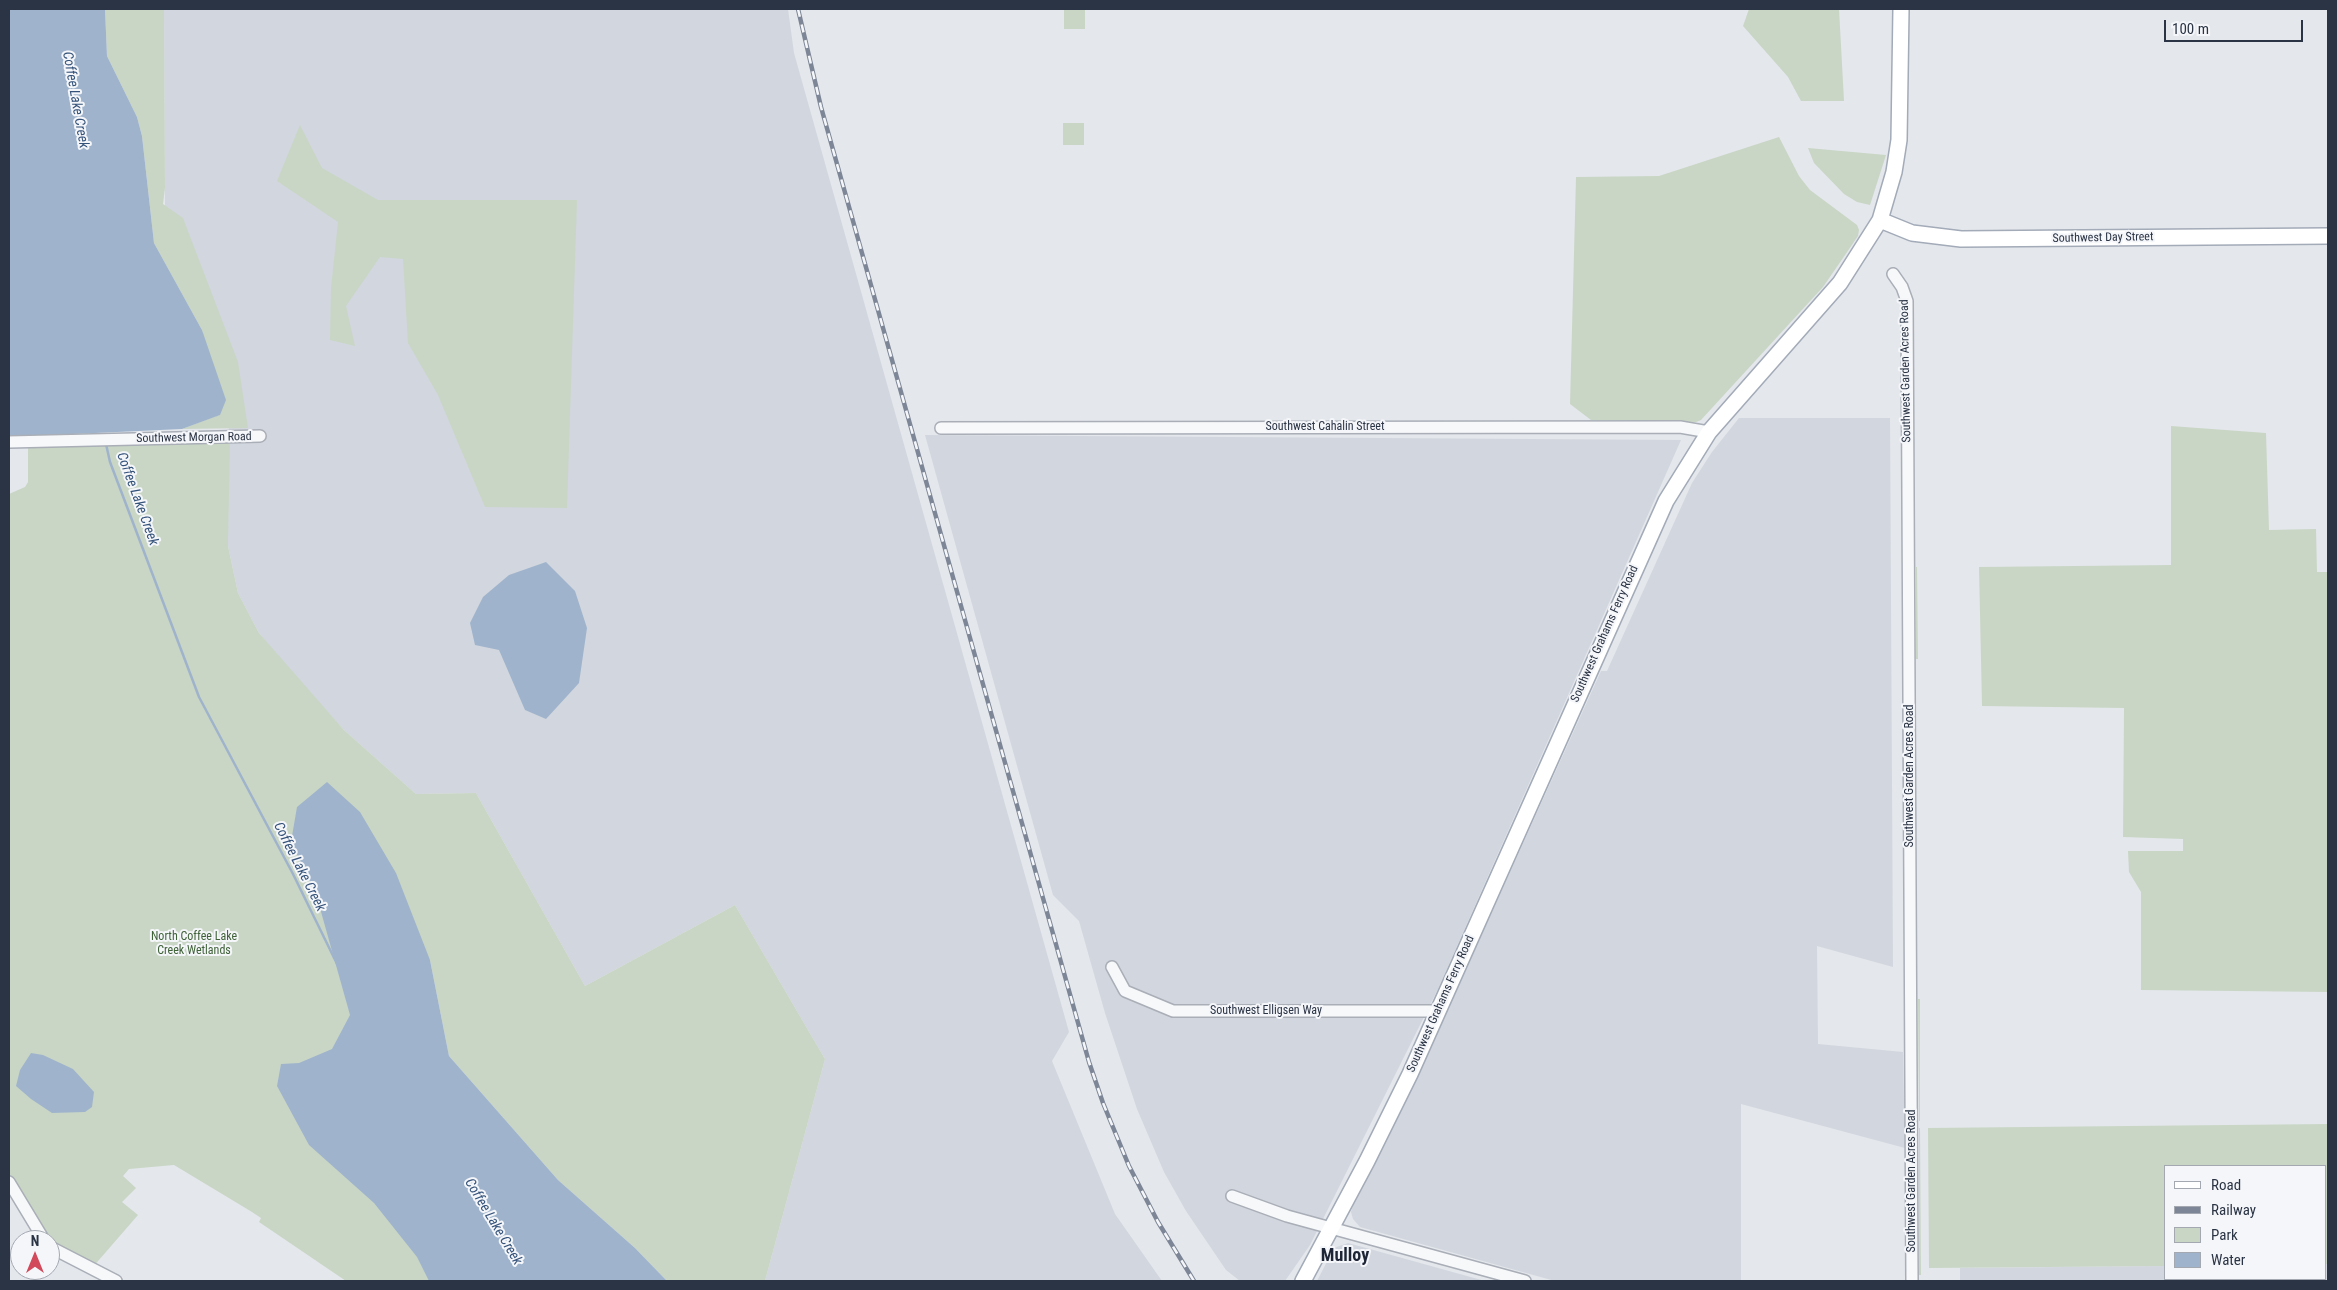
<!DOCTYPE html>
<html>
<head>
<meta charset="utf-8">
<style>
  body { margin:0 }
  #map { position:relative; width:2337px; height:1290px; overflow:hidden; background:#e4e7ec; font-family:"Roboto Condensed",sans-serif }
  canvas { display:block }
  .frame { position:absolute; inset:0; border:10px solid #2b3445; pointer-events:none }
  .legend { position:absolute; left:2164px; top:1165px; width:162px; height:115px; box-sizing:border-box; background:#f4f6f9; border:1px solid #a4a8b1; margin:0; padding:6px 9px; list-style:none; font-size:15px; color:#2b3445 }
  .legend li { display:flex; align-items:center; gap:10px; height:25px }
  .legend b { width:25px; border:1px solid #a4a8b1 }
  .north { position:absolute; left:10px; top:1230px; width:50px; height:50px; box-sizing:border-box; background:#f4f6f9; border:1px solid #a4a8b1; border-radius:50%; rotate:0deg; font-size:14px; font-weight:700; line-height:20px; text-align:center; color:#2b3445 }
  .north::after { content:''; display:block; margin:auto; width:18px; height:22px; background:#d1495b; clip-path:polygon(50% 0,100% 100%,50% 72%,0 100%) }
  .scale { position:absolute; left:2164px; top:20px; width:139px; height:22px; box-sizing:border-box; border:2px solid #2b3445; border-top:0; padding-left:6px; font-size:15px; line-height:18px; white-space:nowrap; color:#2b3445; -webkit-text-stroke:4px #f4f6f9; paint-order:stroke }
</style>
</head>
<body>
<div id="map">
<canvas width="2337" height="1290"></canvas>
<div class="frame"></div>
<ul class="legend">
<li><b style="height:6px;background:#fff"></b>Road</li>
<li><b style="height:6px;background:#7d8696"></b>Railway</li>
<li><b style="height:14px;background:#c9d6c5"></b>Park</li>
<li><b style="height:14px;background:#9fb4cc"></b>Water</li>
</ul>
<div class="north">N</div>
<div class="scale">100 m</div>
</div>
<script>
const ctx = document.querySelector('canvas').getContext('2d');
ctx.lineJoin = 'round';
function fill(path, color) { ctx.fillStyle = color; ctx.fill(path, 'evenodd'); }
const shape = rows => new Path2D(rows.map(r => 'M' + r).join(''));
function trace(path, color, width, dash) { ctx.strokeStyle = color; ctx.lineWidth = width; ctx.lineCap = dash ? 'butt' : 'round'; ctx.setLineDash(dash || []); ctx.stroke(path); }
function write(font, color, halo, rows, align = 'center') {
  ctx.font = font + ' "Roboto Condensed",sans-serif'; ctx.lineWidth = 4; ctx.setLineDash([]); ctx.textBaseline = 'middle'; ctx.strokeStyle = halo; ctx.fillStyle = color; for (const [text, x, y, turn = 0] of rows) {
    ctx.save(); ctx.translate(x, y); ctx.rotate((+turn || 0) * Math.PI / 180); ctx.textAlign = isNaN(turn) ? turn : align; if (halo) ctx.strokeText(text, 0, 0); ctx.fillText(text, 0, 0); ctx.restore();
  }
}
fill(shape([
  [164,9,788,9,794,53,1069,1032,1052,1061,1115,1214,1162,1281,765,1281,825,1059,735,905,585,986,476,793,416,794,344,730,287,668,259,633,238,593,228,546,229,376,165,211],
  [1739,418,1890,418,1893,967,1817,946,1818,1044,1903,1052,1905,1148,1741,1104,1741,1281,1555,1281,1360,1227,1353,1219,1351,1212,1354,1202,1445,1016,1601,671,1607,671,1692,483,1712,452],
  [925,435,1681,440,1438,989,1310,1245,1285,1281,1240,1281,1226,1270,1186,1211,1164,1172,1137,1109,1105,1013,1079,921,1053,895],
  [1348,1243,1485,1281,1317,1281,1334,1248],
  [2326,1264,2328,1264,2328,1281,1960,1281,1960,1268,2166,1266,2166,1279,2326,1279]
]), '#d2d6de');
fill(shape([
  [105,9,164,9,165,188,163,204,183,218,238,362,248,428,182,429,219,415,202,330,154,243,142,136,137,117,107,56],
  [1064,9,1085,9,1085,29,1064,29],
  [1749,9,1839,9,1844,101,1801,101,1788,77,1743,26],
  [1063,123,1084,123,1084,145,1063,145],
  [300,125,322,168,378,200,577,200,567,508,485,507,438,395,408,343,403,259,380,257,346,306,355,346,330,340,331,288,338,222,277,181],
  [1779,137,1799,176,1810,190,1857,225,1859,230,1858,236,1843,258,1823,287,1701,420,1696,422,1591,420,1570,404,1576,177,1659,176],
  [1808,148,1886,155,1870,205,1857,202,1844,194,1814,163],
  [2171,426,2266,433,2269,530,2316,529,2317,572,2328,572,2328,992,2141,990,2141,892,2129,872,2128,851,2183,851,2183,839,2123,837,2124,708,1982,706,1979,567,2171,565],
  [230,440,228,546,238,593,259,633,344,730,416,794,476,793,585,986,735,905,825,1059,765,1281,667,1281,635,1248,558,1180,449,1056,430,960,291,842,316,894,545,1281,346,1281,259,1222,261,1218,252,1212,174,1165,129,1169,123,1176,136,1188,122,1202,138,1215,92,1268,50,1244,50,1240,47,1240,9,1182,9,494,25,487,28,482,28,444],
  [1916,567,1917,567,1918,659,1916,659],
  [1918,999,1920,999,1920,1121,1919,1121],
  [2328,1124,2328,1264,2326,1264,2326,1166,2166,1166,2166,1266,1929,1268,1928,1128],
  [1919,1128,1920,1128,1921,1275,1919,1275]
]), '#c9d6c5');
fill(shape([
  [9,9,105,9,107,56,137,117,142,136,154,243,202,330,226,400,220,415,182,429,9,437],
  [546,562,575,591,587,628,579,683,546,719,525,710,499,650,475,645,470,623,483,597,509,575],
  [327,782,360,812,396,873,430,960,449,1056,558,1180,635,1248,667,1281,429,1281,417,1257,374,1203,309,1145,277,1086,281,1064,299,1063,332,1049,350,1015,316,894,291,842,297,807],
  [31,1053,43,1055,73,1069,94,1092,92,1107,85,1112,52,1113,31,1099,16,1086,20,1070]
]), '#9fb4cc');
trace(shape([
  [106,444,110,462,199,697,293,874,340,970]
]), '#9fb4cc', 2.5);
const minor = shape([
  [1893,274,1902,287,1907,301,1912,1281],
  [941,428,1680,427,1709,432],
  [9,442,260,436],
  [1112,967,1125,991,1173,1011,1438,1011],
  [9,1182,44,1240],
  [1232,1196,1287,1216,1525,1281],
  [50,1247,116,1281]
]);
const major = shape([
  [1880,220,1912,233,1961,239,2328,236],
  [1303,1281,1367,1161,1410,1074,1666,501,1709,432,1840,283,1880,220,1894,172,1899,140,1901,9]
]);
trace(minor, '#a9aeb7', 14);
trace(major, '#a3abb8', 18);
trace(minor, '#f7f8fa', 11);
trace(major, '#fff', 15);
const rail = shape([
  [798,9,821,107,1089,1062,1103,1103,1129,1166,1158,1222,1194,1281]
]);
trace(rail, '#7d8696', 4.5);
trace(rail, '#f4f6f9', 2.5, [8]);
write('12px', '#2b3445', '#f4f6f9', [
  ["Southwest Day Street",2103,238,-1],
  ["Southwest Garden Acres Road",1906,371,-91],
  ["Southwest Cahalin Street",1325,427],
  ["Southwest Morgan Road",194,438,-1],
  ["Southwest Grahams Ferry Road",1605,634,-66],
  ["Southwest Garden Acres Road",1910,776,-90],
  ["Southwest Grahams Ferry Road",1441,1004,-66],
  ["Southwest Elligsen Way",1266,1011],
  ["Southwest Garden Acres Road",1912,1181,-90]
]);
write('12px', '#3f6138', '#f4f6f9', [
  ["North Coffee Lake",194,937],
  ["Creek Wetlands",194,951]
]);
write('italic 14px', '#34527a', '#f4f6f9', [
  ["Coffee Lake Creek",75,100,80],
  ["Coffee Lake Creek",137,499,70],
  ["Coffee Lake Creek",299,867,63],
  ["Coffee Lake Creek",493,1222,59]
]);
write('bold 18px', '#1d2536', '#f4f6f9', [
  ["Mulloy",1345,1256]
]);
</script>
</body>
</html>
